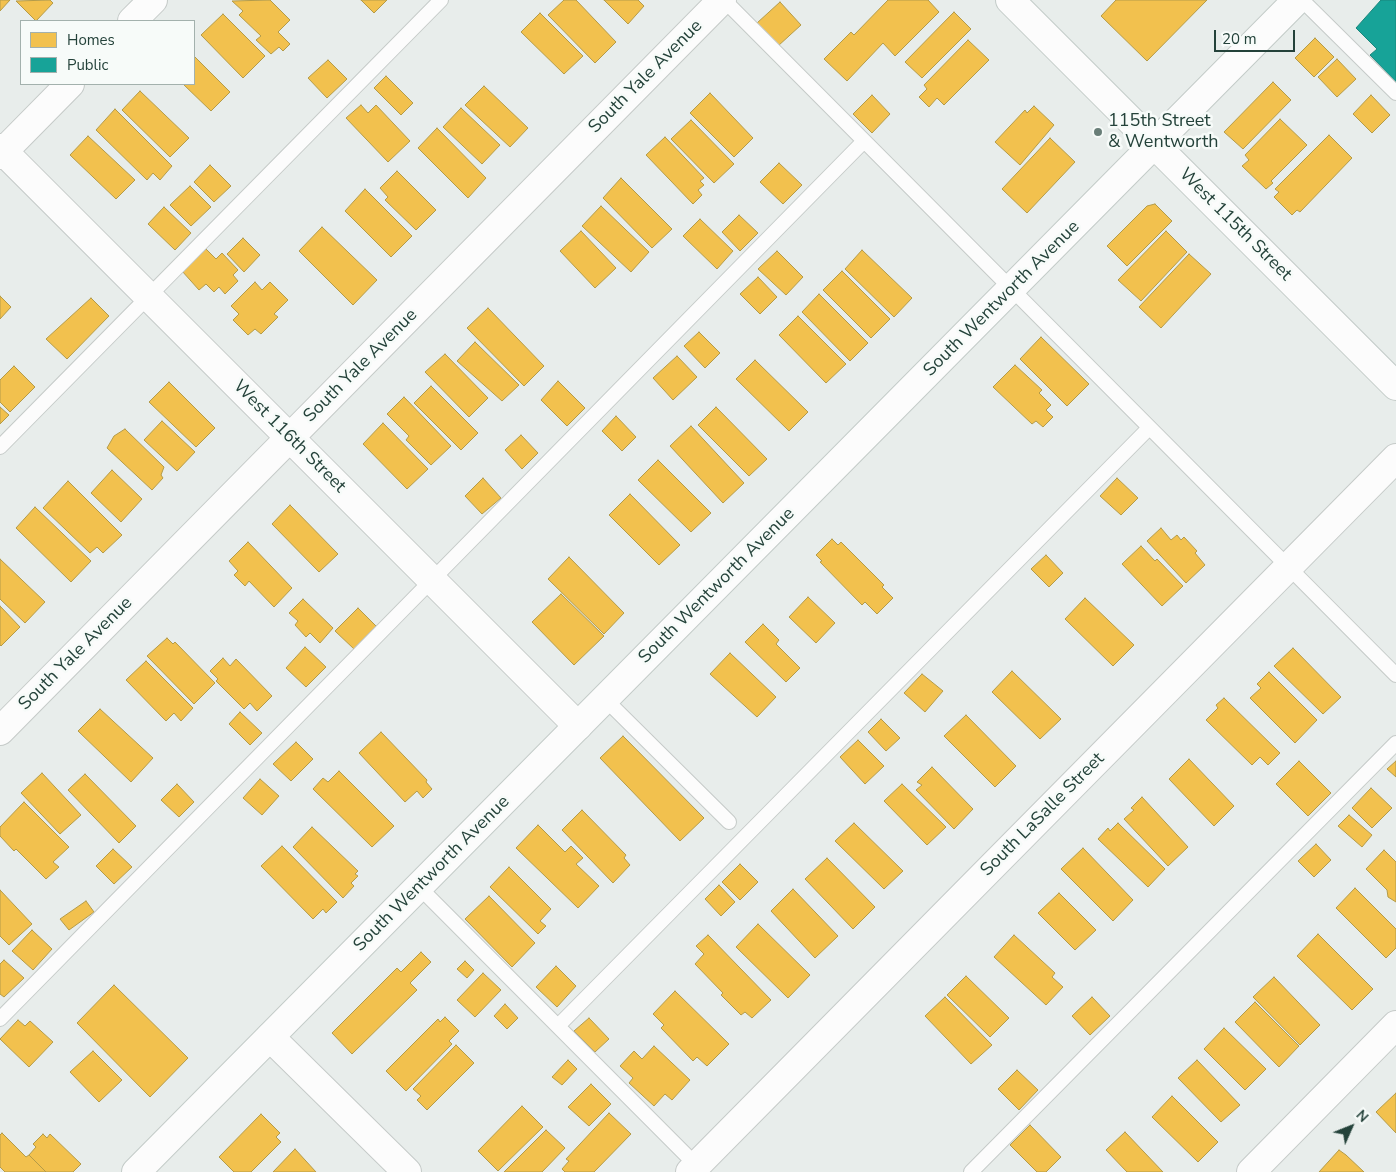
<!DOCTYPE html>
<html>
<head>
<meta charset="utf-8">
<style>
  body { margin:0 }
  #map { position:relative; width:1396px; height:1172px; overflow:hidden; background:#e8edeb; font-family:"Nunito Sans",sans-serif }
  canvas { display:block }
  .legend { position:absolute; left:20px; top:20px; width:175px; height:65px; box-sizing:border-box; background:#f7fbf9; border:1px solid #a3b1ad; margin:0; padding:6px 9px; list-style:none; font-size:15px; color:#24423a }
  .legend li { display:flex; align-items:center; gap:10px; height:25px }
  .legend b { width:25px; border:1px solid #a3b1ad }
  .north { position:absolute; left:1326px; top:1102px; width:50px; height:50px; -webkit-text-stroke:4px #f7fbf9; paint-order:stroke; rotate:46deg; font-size:14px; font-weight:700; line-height:20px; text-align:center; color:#24423a }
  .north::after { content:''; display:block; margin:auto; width:18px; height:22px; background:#24423a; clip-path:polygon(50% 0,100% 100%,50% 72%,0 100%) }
  .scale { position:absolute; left:1214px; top:30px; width:81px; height:22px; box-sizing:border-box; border:2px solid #24423a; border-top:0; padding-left:6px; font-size:15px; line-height:18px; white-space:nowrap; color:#24423a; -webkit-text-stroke:4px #f7fbf9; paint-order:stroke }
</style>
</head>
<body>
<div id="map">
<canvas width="1396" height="1172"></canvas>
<ul class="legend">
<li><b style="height:14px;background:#f2c14e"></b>Homes</li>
<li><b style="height:14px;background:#17a398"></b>Public</li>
</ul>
<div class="north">N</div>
<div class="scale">20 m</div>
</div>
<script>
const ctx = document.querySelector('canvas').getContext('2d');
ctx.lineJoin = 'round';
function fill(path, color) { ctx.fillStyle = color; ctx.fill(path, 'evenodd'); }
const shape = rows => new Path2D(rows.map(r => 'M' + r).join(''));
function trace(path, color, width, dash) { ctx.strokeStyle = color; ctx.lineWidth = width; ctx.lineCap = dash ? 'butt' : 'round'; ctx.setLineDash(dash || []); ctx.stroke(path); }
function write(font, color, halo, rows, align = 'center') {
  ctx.font = font + ' "Nunito Sans",sans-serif'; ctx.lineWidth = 5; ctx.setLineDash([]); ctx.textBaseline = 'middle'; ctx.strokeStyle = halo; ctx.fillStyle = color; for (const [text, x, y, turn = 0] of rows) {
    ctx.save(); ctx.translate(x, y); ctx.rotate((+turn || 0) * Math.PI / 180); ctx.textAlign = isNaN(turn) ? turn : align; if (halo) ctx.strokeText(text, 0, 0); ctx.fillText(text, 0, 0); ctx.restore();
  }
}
const homes = shape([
  [0,0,10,0,0,11,0,0],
  [50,0,53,3,36,21,16,1,50,0],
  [270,0,290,20,278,32,290,44,283,51,279,47,271,54,256,40,261,36,239,15,243,11,232,1,270,0],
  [361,0,387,0,374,13,361,0],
  [564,0,576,0,616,42,595,63,548,15,564,0],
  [604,0,638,0,644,6,628,24,604,0],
  [888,0,928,0,939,12,895,56,883,43,847,81,824,59,851,32,854,35,888,0],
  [1116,0,1207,0,1147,61,1101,16,1116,0],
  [780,2,801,25,778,46,757,23,780,2],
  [954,12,971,29,922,78,905,62,954,12],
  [540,13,583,56,564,74,521,32,540,13],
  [223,14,265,56,243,78,201,35,223,14],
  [1315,38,1334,57,1314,77,1295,58,1315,38],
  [968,40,989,60,944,105,937,98,929,107,919,97,927,89,924,85,968,40],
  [194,56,230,92,211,111,183,84,194,84,194,56],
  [1337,59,1356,79,1337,97,1318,77,1337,59],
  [328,60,347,79,327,98,308,78,328,60],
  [386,76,413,103,401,115,374,88,386,76],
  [1273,82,1291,100,1243,149,1224,132,1273,82],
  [484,86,528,128,510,147,465,105,484,86],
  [140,91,189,138,170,157,122,110,140,91],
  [710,93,753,138,734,157,690,113,710,93],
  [872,95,890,114,872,133,853,114,872,95],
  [1371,95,1390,115,1372,133,1353,114,1371,95],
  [361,105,368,113,376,105,410,141,388,162,346,118,361,105],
  [1034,106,1054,125,1020,165,995,142,1025,110,1027,113,1034,106],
  [461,108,500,145,482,164,443,127,461,108],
  [115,109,172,166,160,180,153,173,147,180,96,130,115,109],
  [1280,119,1307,145,1271,181,1273,183,1266,189,1242,166,1249,160,1245,155,1280,119],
  [691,120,734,164,714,183,671,139,691,120],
  [437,128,486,178,468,198,418,148,437,128],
  [1329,135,1352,158,1300,212,1297,210,1292,215,1274,197,1279,192,1275,189,1329,135],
  [88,136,135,180,116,199,70,155,88,136],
  [665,137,704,178,700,181,704,185,698,190,702,195,693,204,646,155,665,137],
  [1050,138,1075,162,1027,213,1002,189,1050,138],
  [779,163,802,185,783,204,760,182,779,163],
  [210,165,231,186,214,202,194,182,210,165],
  [397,171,436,210,416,230,385,200,388,197,380,188,397,171],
  [621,178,672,229,652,248,603,198,621,178],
  [190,186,211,207,191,226,170,205,190,186],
  [365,189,412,236,391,257,345,211,365,189],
  [1155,204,1172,221,1127,266,1107,246,1147,206,1155,204],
  [601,206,649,252,631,272,582,226,601,206],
  [164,207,191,233,175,250,148,224,164,207],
  [739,215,758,233,740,251,722,232,739,215],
  [700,219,733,251,717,269,683,236,700,219],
  [322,227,377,280,353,305,299,251,322,227],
  [581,231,616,268,595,288,560,251,581,231],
  [1166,231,1187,252,1141,301,1118,280,1166,231],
  [243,238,260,255,244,272,227,254,243,238],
  [206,249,216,259,222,253,238,270,233,275,238,281,225,294,219,287,214,292,206,284,199,290,182,271,206,249],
  [862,250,912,298,894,317,845,269,862,250],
  [777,251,803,277,786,295,758,269,777,251],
  [1189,254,1211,274,1161,328,1139,307,1189,254],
  [842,271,890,319,871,338,823,290,842,271],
  [758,277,777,297,760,314,740,294,758,277],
  [255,282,262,290,270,282,288,300,274,314,278,317,261,334,255,329,248,335,233,320,239,314,231,306,255,282],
  [819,294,868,343,850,361,802,312,819,294],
  [0,296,11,307,0,319,0,296],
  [91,298,109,316,67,359,46,339,91,298],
  [488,308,544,366,524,386,467,328,488,308],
  [798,316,846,364,826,383,779,335,798,316],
  [699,332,720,353,705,368,684,346,699,332],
  [1041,337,1089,384,1067,406,1020,359,1041,337],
  [475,342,519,385,502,401,457,361,475,342],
  [445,354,488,398,469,417,425,372,445,354],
  [677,356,697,377,673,400,653,378,677,356],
  [755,360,808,412,789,431,736,379,755,360],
  [1015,365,1042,390,1039,393,1051,405,1046,410,1053,417,1043,427,1036,421,1032,424,993,387,1015,365],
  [14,366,35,387,10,412,0,402,0,380,14,366],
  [558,381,585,408,567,426,541,400,558,381],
  [169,382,215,428,196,447,149,402,169,382],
  [431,386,478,433,461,450,414,403,431,386],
  [404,397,451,446,431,465,406,440,409,436,387,414,404,397],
  [0,407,9,415,0,424,0,407],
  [716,407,767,459,749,476,698,425,716,407],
  [616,416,636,437,622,451,602,431,616,416],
  [162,421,195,452,177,471,144,440,162,421],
  [383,423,428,469,407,489,363,444,383,423],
  [691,426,744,483,723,503,670,446,691,426],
  [125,429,164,467,161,475,163,478,152,490,107,448,114,436,125,429],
  [521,435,538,453,522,469,505,450,521,435],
  [658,460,711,513,691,532,638,480,658,460],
  [112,470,142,499,121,522,91,493,112,470],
  [483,478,501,498,482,514,465,496,483,478],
  [1117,478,1138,498,1121,515,1100,496,1117,478],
  [68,481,122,535,103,553,97,547,90,553,43,508,68,481],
  [630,494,680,545,659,565,609,515,630,494],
  [290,505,338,554,319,572,272,524,290,505],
  [35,507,91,561,71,582,16,528,35,507],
  [1161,528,1171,540,1177,535,1181,540,1184,537,1197,551,1195,553,1205,565,1186,583,1147,541,1161,528],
  [832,539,838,545,841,542,884,585,882,587,893,598,877,614,865,602,862,605,820,562,822,561,816,555,832,539],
  [248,542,292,588,274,607,249,581,245,586,234,575,238,571,229,561,248,542],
  [1141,546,1155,561,1157,559,1183,586,1162,606,1122,564,1141,546],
  [1046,555,1063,573,1049,587,1031,569,1046,555],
  [569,557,624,613,604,634,548,579,569,557],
  [0,559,45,602,25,623,0,599,0,559],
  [561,594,604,636,574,665,532,622,561,594],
  [808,597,835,623,816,643,789,617,808,597],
  [1085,598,1134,645,1113,666,1065,619,1085,598],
  [303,599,333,628,320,643,310,633,306,637,295,625,298,621,289,613,303,599],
  [0,606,20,627,1,646,0,645,0,606],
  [358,608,376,626,354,649,335,631,358,608],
  [763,624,779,640,776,644,800,668,786,682,745,642,763,624],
  [167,638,173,644,175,642,215,683,194,704,147,656,167,638],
  [305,647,326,667,306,687,286,668,305,647],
  [1293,648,1341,697,1323,714,1274,666,1293,648],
  [730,653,776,697,757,717,710,674,730,653],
  [223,658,230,666,236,659,272,696,257,711,250,703,244,709,216,681,218,679,210,671,223,658],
  [146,661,193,708,181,721,174,713,166,721,126,680,146,661],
  [1012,671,1061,719,1040,739,992,692,1012,671],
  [1269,672,1317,720,1295,743,1250,698,1261,688,1257,684,1269,672],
  [922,674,943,691,925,712,904,693,922,674],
  [1224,698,1280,753,1268,765,1260,757,1252,765,1206,720,1218,708,1216,705,1224,698],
  [100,709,153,758,131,782,78,731,100,709],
  [240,712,262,733,250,745,229,724,240,712],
  [966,715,1016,766,995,787,944,736,966,715],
  [881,719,900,738,886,751,868,732,881,719],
  [381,732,427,780,426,782,432,789,423,798,417,791,405,802,359,753,381,732],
  [623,736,704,818,680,841,600,758,623,736],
  [858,740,884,766,865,784,840,757,858,740],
  [296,742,313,759,291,781,273,764,296,742],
  [1189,759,1234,806,1214,826,1169,779,1189,759],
  [1299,761,1331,793,1308,816,1276,784,1299,761],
  [1396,761,1396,777,1387,769,1396,761],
  [932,767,973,809,954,829,916,790,922,785,917,782,932,767],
  [339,771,394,826,372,847,313,789,323,778,328,782,339,771],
  [42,773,81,815,60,834,21,793,42,773],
  [85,774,136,826,119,843,68,790,85,774],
  [260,779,279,796,262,815,243,798,260,779],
  [177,784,194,802,179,817,161,800,177,784],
  [902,784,946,827,927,845,884,801,902,784],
  [1371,788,1392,808,1372,828,1352,808,1371,788],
  [1142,797,1188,847,1168,866,1124,819,1134,810,1131,808,1142,797],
  [24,802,69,847,53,862,59,867,46,879,16,849,14,851,0,836,0,827,24,802],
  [582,810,626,855,624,858,630,865,613,883,562,830,582,810],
  [1349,815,1372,835,1362,847,1338,826,1349,815],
  [854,823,903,871,884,889,835,841,854,823],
  [1118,823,1165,869,1148,887,1098,839,1108,828,1110,831,1118,823],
  [538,825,565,852,571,846,583,858,576,864,599,886,578,908,516,848,538,825],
  [312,827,358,871,355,874,358,876,351,883,354,886,343,898,293,847,312,827],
  [1316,844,1331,860,1314,877,1298,861,1316,844],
  [282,846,337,902,326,913,323,909,313,919,261,866,282,846],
  [1083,848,1133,900,1113,921,1061,869,1083,848],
  [113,849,132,867,114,884,96,866,113,849],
  [1384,850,1396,862,1396,902,1388,897,1387,890,1366,869,1384,850],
  [827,858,875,907,853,929,805,879,827,858],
  [740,864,758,882,740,900,722,882,740,864],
  [509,867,551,909,540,921,546,926,538,934,490,887,509,867],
  [719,885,735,902,721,916,705,899,719,885],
  [1355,888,1396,929,1396,948,1386,958,1336,908,1355,888],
  [793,889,838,936,815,958,771,911,793,889],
  [0,890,32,924,9,945,0,936,0,890],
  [1059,893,1096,930,1075,950,1038,913,1059,893],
  [489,896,535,943,512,967,465,919,489,896],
  [86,901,94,912,69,930,60,919,86,901],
  [758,924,810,975,788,998,736,947,758,924],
  [32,930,52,949,33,970,12,951,32,930],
  [1318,934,1373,989,1352,1010,1297,956,1318,934],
  [708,935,771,1000,752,1018,745,1012,741,1015,721,995,723,993,695,964,704,954,696,946,708,935],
  [1014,935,1055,973,1052,977,1063,987,1046,1005,994,957,1014,935],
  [421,952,431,962,410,983,417,990,352,1054,332,1033,397,968,401,972,421,952],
  [4,960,24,978,4,997,0,994,0,964,4,960],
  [465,961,474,970,467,978,457,969,465,961],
  [556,966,576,986,557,1007,536,987,556,966],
  [483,973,501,990,475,1017,457,1000,483,973],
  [966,976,1009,1018,990,1037,947,995,966,976],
  [1274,977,1320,1025,1300,1045,1253,997,1274,977],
  [114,985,188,1058,150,1097,77,1023,114,985],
  [675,991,729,1044,707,1066,697,1057,693,1061,661,1028,664,1025,653,1014,675,991],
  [945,997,992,1045,971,1064,925,1016,945,997],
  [1092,997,1110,1016,1090,1035,1072,1016,1092,997],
  [1255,1002,1299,1046,1279,1067,1235,1022,1255,1002],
  [505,1004,518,1018,507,1029,494,1016,505,1004],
  [445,1017,459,1031,449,1041,452,1044,406,1091,386,1071,438,1019,440,1022,445,1017],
  [589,1018,609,1039,595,1052,574,1031,589,1018],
  [18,1020,25,1026,30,1021,53,1042,29,1067,0,1039,18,1020],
  [1224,1028,1266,1069,1245,1090,1204,1049,1224,1028],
  [456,1045,474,1063,427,1110,417,1100,421,1096,413,1089,456,1045],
  [654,1046,690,1080,672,1100,665,1094,654,1106,629,1083,633,1078,620,1066,634,1051,642,1059,654,1046],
  [93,1051,122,1080,99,1102,70,1072,93,1051],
  [568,1060,577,1069,562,1085,552,1077,568,1060],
  [1197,1060,1240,1105,1221,1122,1178,1078,1197,1060],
  [1017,1070,1038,1090,1019,1110,998,1089,1017,1070],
  [591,1084,611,1104,589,1126,568,1107,591,1084],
  [1396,1093,1396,1133,1376,1112,1396,1093],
  [1172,1096,1218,1142,1198,1162,1152,1117,1172,1096],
  [522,1106,543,1127,498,1171,478,1151,522,1106],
  [609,1113,631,1134,594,1172,565,1172,562,1169,569,1161,566,1159,609,1113],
  [261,1114,280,1133,276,1137,281,1142,251,1172,234,1172,219,1157,261,1114],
  [1030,1125,1061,1157,1046,1172,1037,1172,1010,1145,1030,1125],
  [546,1130,565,1148,542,1172,504,1172,546,1130],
  [1125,1132,1163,1172,1127,1172,1106,1150,1125,1132],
  [2,1133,26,1157,29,1155,46,1172,5,1172,0,1167,0,1135,2,1133],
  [43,1134,47,1138,50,1134,81,1164,73,1172,46,1172,29,1155,36,1147,33,1144,43,1134],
  [295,1149,316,1172,273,1172,295,1149],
  [1339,1150,1346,1155,1364,1172,1319,1172,1339,1150]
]);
fill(homes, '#f2c14e');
trace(homes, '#b49b48', 1);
const public = shape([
  [1381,0,1396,0,1396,82,1370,55,1377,49,1356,28,1381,0]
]);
fill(public, '#17a398');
trace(public, '#1b867c', 1);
const lane = shape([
  [724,0,1396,675],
  [1302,0,1396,93],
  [0,447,441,0],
  [605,699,729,822],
  [419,887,699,1168],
  [0,1019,864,141],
  [558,1026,1149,428],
  [971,1172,1396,743]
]);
const street = shape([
  [132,21,153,0],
  [0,148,578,726],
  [0,155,70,84],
  [0,731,722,0],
  [270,1037,407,1172],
  [690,1172,1396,458],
  [1251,1172,1396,1025]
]);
const secondary = shape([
  [1010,0,1396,386],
  [136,1172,1297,0]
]);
trace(lane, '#c5cac8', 16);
trace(street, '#c5cac8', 30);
trace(secondary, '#c3cbc8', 30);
trace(lane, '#fcfcfc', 14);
trace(street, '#fcfcfc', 28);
trace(secondary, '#fcfcfc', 28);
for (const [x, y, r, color] of [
  [1098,132,5,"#697e78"]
]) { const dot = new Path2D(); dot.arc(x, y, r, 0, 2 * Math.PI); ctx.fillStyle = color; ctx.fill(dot); trace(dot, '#f7fbf9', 2); }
write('18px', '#24423a', '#f7fbf9', [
  ["South Yale Avenue",646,77,-45],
  ["West 115th Street",1235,225,45],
  ["South Wentworth Avenue",1002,299,-45],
  ["South Yale Avenue",361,366,-45],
  ["West 116th Street",289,437,45],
  ["South Wentworth Avenue",717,586,-45],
  ["South Yale Avenue",76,654,-45],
  ["South LaSalle Street",1043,815,-45],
  ["South Wentworth Avenue",432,874,-45]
]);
write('18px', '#24423a', '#f7fbf9', [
  ["115th Street",1108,122],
  ["& Wentworth",1108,143]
], 'left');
</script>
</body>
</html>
